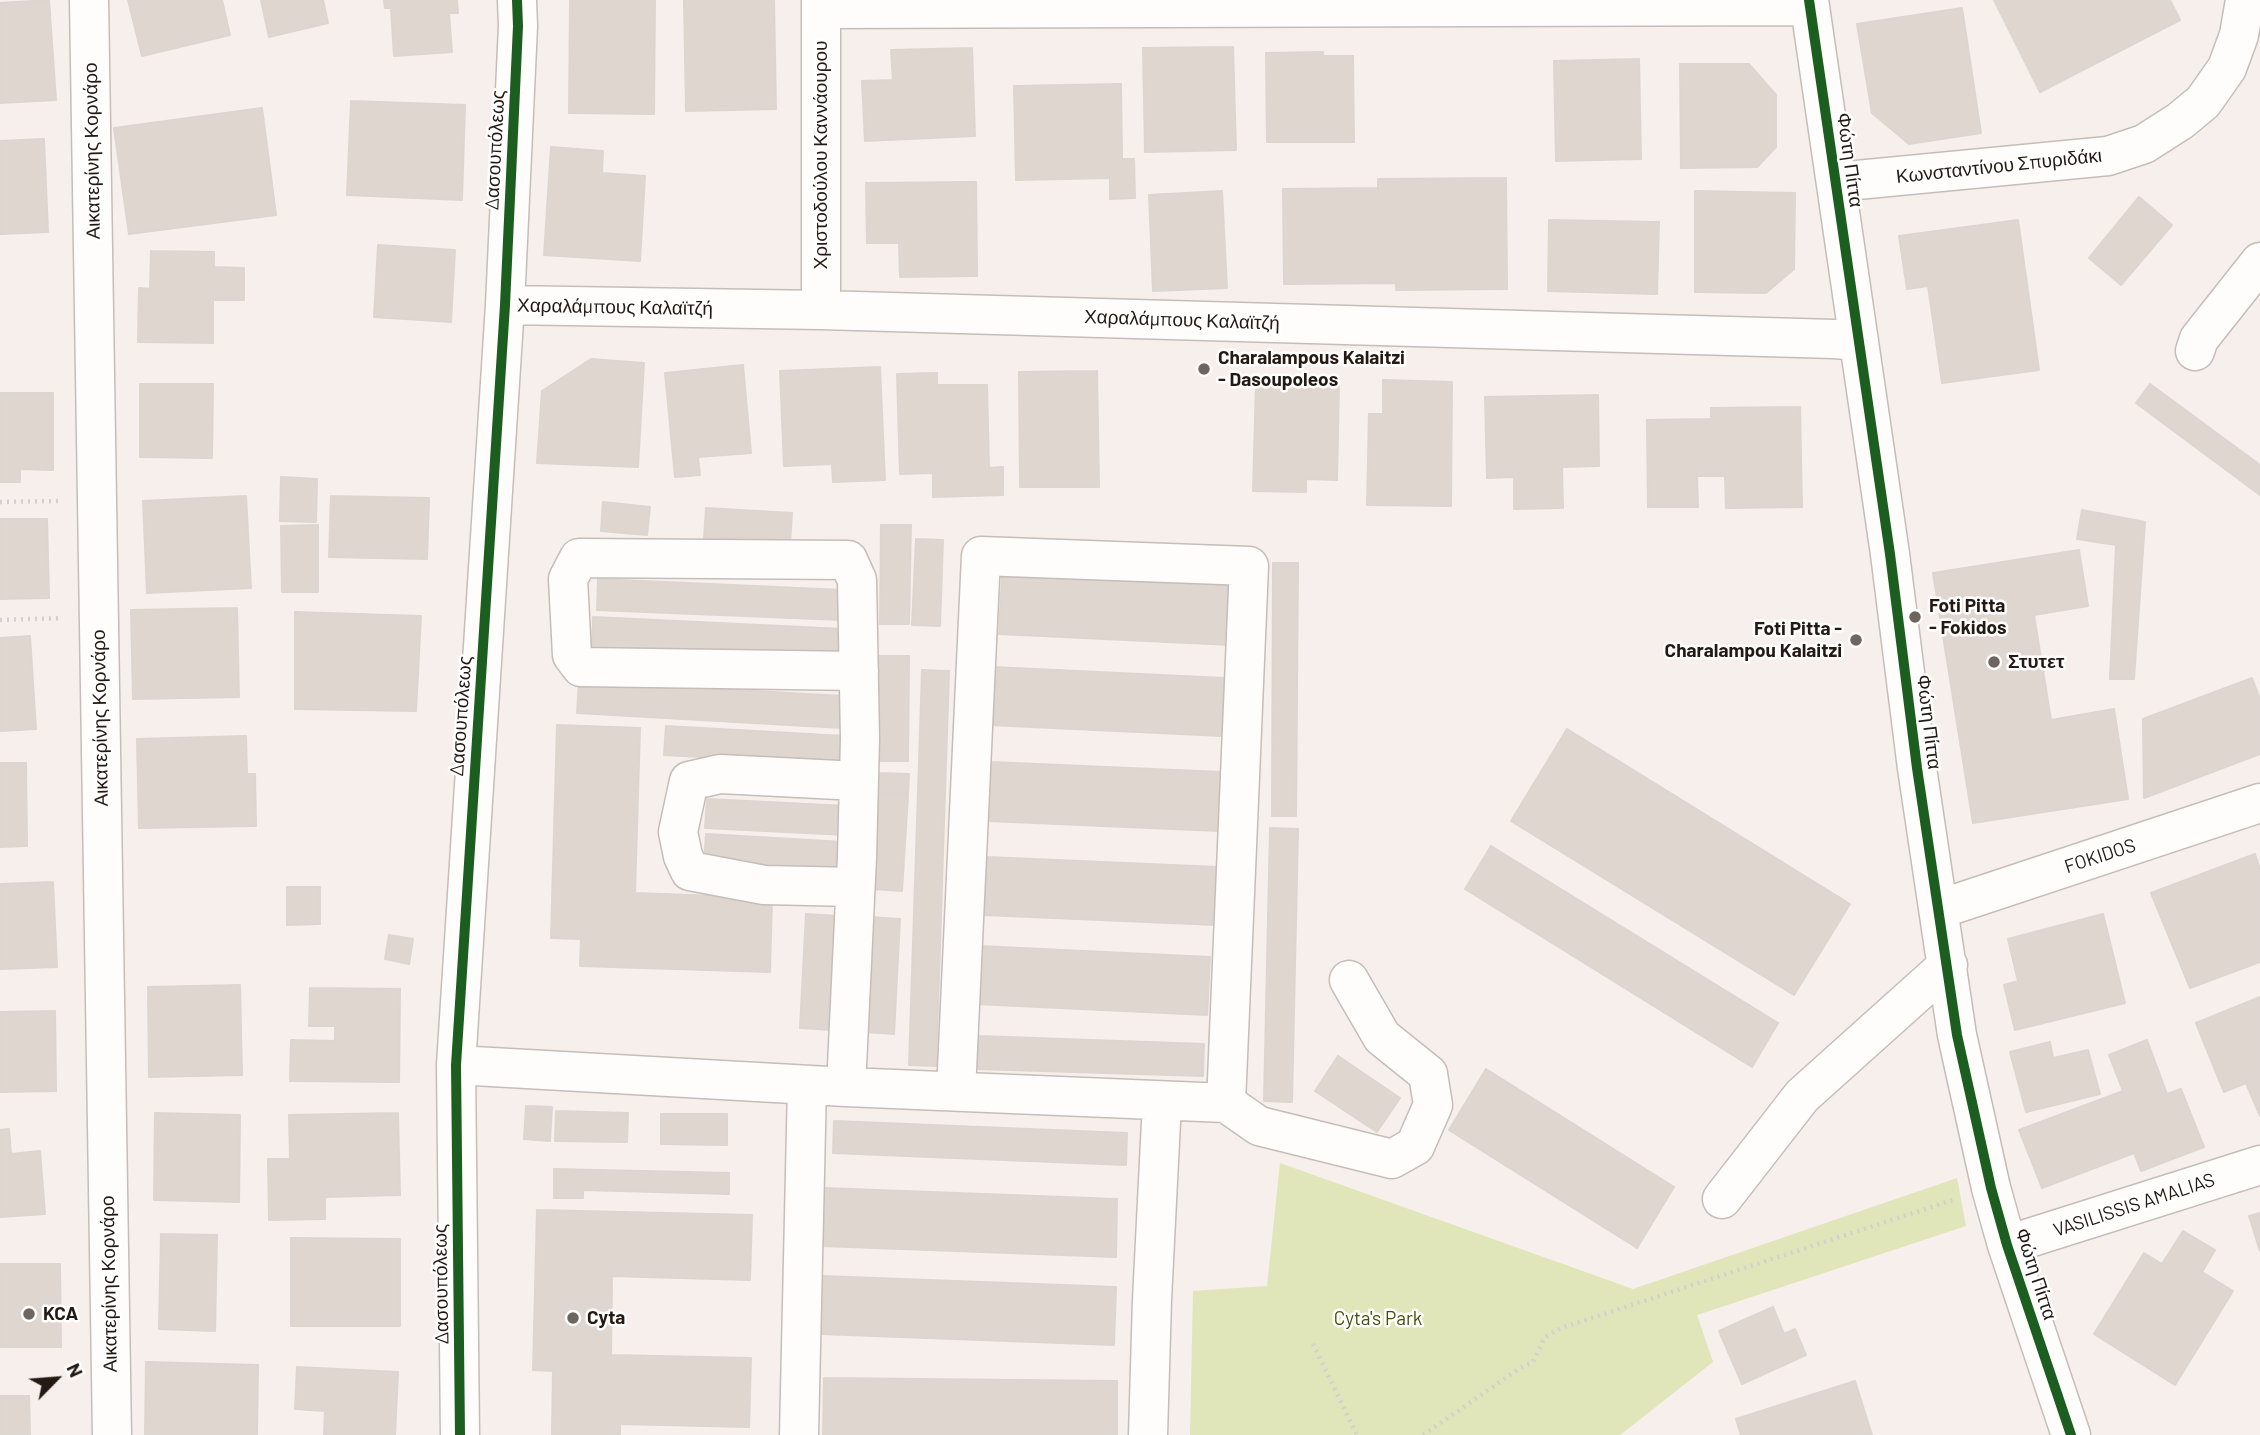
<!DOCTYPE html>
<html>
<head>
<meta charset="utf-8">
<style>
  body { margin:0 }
  #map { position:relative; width:2260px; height:1435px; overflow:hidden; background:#f6efeb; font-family:Barlow,sans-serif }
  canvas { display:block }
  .north { position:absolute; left:21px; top:1344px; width:70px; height:70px; -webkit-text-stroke:5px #fff; paint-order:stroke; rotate:65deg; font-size:19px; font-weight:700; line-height:28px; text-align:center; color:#251a13 }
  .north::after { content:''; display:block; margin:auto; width:24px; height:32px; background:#251a13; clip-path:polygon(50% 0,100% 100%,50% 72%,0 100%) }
</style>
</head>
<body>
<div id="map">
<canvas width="2260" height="1435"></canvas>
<div class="north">N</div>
</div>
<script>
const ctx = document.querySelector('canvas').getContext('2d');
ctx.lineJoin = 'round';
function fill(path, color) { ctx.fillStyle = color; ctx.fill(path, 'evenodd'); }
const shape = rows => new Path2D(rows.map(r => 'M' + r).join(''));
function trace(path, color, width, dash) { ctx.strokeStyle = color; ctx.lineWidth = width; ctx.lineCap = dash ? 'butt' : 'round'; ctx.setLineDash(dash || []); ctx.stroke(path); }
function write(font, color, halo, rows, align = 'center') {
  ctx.font = font + ' Barlow,sans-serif'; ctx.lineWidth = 5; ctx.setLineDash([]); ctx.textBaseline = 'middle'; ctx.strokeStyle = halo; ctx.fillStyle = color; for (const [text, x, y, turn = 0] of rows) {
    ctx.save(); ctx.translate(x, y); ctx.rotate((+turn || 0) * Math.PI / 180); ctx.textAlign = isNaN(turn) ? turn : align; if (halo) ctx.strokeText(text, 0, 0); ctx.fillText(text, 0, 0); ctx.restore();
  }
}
fill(shape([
  [1280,1163,1633,1289,1957,1178,1966,1226,1697,1315,1713,1362,1620,1435,1190,1435,1193,1291,1267,1286]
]), '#e0e5ba');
const building = shape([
  [49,0,56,100,0,103,0,3,49,0],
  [128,0,222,0,230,35,142,56,128,0],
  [261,0,323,0,328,23,269,37,261,0],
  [384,0,457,0,458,13,449,13,452,52,394,56,391,8,385,8,384,0],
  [570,0,655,0,654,114,569,113,570,0],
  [684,0,774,0,776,109,686,111,684,0],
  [1994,0,2170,0,2180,20,2040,92,1994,0],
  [1962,8,1981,133,1909,144,1872,113,1857,24,1962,8],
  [1233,47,1236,150,1145,152,1143,48,1233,47],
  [972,48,975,136,865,141,862,81,893,80,891,50,972,48],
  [1323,52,1323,56,1353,56,1354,142,1267,142,1266,53,1323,52],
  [1639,59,1641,159,1556,161,1554,61,1639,59],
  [1680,64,1749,64,1776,95,1776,147,1757,167,1681,168,1680,64],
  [1121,84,1122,159,1134,159,1135,198,1110,199,1110,178,1016,180,1014,86,1121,84],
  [351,101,465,105,462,200,347,195,351,101],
  [262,108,276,215,129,234,114,128,262,108],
  [44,139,48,232,0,234,0,141,44,139],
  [551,147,603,151,602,173,645,176,640,261,544,255,551,147],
  [1506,178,1507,289,1396,290,1396,283,1284,284,1283,189,1378,188,1378,179,1506,178],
  [976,182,977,276,900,277,899,243,867,243,866,183,976,182],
  [1222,191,1227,288,1153,291,1149,195,1222,191],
  [1695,191,1795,193,1794,269,1766,293,1695,292,1695,191],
  [2139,197,2172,225,2121,285,2089,258,2139,197],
  [1549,220,1659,222,1657,294,1548,291,1549,220],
  [2018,220,2039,370,1942,383,1928,286,1907,289,1899,236,2018,220],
  [378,245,455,250,451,322,374,317,378,245],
  [151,251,214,252,214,267,244,268,244,300,213,300,213,343,138,342,139,288,150,289,151,251],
  [591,359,644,363,638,467,537,463,542,391,591,359],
  [743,365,751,453,698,457,700,475,675,477,665,373,743,365],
  [880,367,885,480,833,482,832,464,784,466,780,371,880,367],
  [1097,371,1099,487,1020,487,1019,372,1097,371],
  [937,373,937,385,987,385,989,468,1003,467,1003,495,933,497,933,473,900,474,897,374,937,373],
  [1383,380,1452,382,1451,506,1367,505,1369,414,1383,414,1383,380],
  [1256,382,1339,384,1337,480,1306,479,1306,492,1253,491,1256,382],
  [140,384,213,384,212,458,140,457,140,384],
  [2150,384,2260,465,2260,495,2136,403,2150,384],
  [0,393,53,393,53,470,20,469,20,482,0,482,0,393],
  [1598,395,1599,466,1562,467,1563,508,1514,509,1514,477,1487,478,1485,397,1598,395],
  [1800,407,1802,507,1726,508,1725,476,1697,476,1698,507,1648,507,1647,420,1711,419,1711,408,1800,407],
  [281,477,317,479,316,522,280,521,281,477],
  [246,496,251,588,147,593,143,501,246,496],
  [331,496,429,498,427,559,329,557,331,496],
  [603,502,650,507,647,535,601,531,603,502],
  [706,508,792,513,790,544,704,539,706,508],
  [2082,510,2145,522,2134,679,2110,679,2116,545,2077,539,2082,510],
  [0,519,47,519,49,598,0,599,0,519],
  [318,525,318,592,282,592,281,526,318,525],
  [881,525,911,525,909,624,880,624,881,525],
  [916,539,943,540,940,626,912,625,916,539],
  [2079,550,2088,606,2034,615,2051,720,2114,709,2128,799,1973,823,1933,573,2079,550],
  [1273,563,1298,563,1296,816,1272,816,1273,563],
  [1002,576,1233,586,1231,645,999,634,1002,576],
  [598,579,844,590,842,620,597,610,598,579],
  [237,608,239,697,133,699,131,610,237,608],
  [295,612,421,616,416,711,295,709,295,612],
  [593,617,844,629,843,661,592,648,593,617],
  [30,636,36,729,0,731,0,638,30,636],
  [879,656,909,656,908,761,878,761,879,656],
  [993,667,1224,678,1222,736,990,725,993,667],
  [922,670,949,671,936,1066,909,1065,922,670],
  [2252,678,2260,699,2260,754,2144,798,2143,719,2252,678],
  [579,681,843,696,842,728,577,713,579,681],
  [557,725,640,728,635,893,772,898,770,972,580,966,581,939,551,938,557,725],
  [666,726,844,736,842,765,664,755,666,726],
  [1567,729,1850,904,1794,995,1511,821,1567,729],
  [246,736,247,774,255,774,256,826,139,828,137,739,246,736],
  [991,762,1222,772,1219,831,988,821,991,762],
  [0,763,26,763,27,846,0,847,0,763],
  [878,773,909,774,908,793,877,792,878,773],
  [877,793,908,795,902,891,873,889,877,793],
  [707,799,847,806,846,835,705,828,707,799],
  [1270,828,1298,829,1292,1102,1264,1101,1270,828],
  [706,834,844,842,843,872,704,864,706,834],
  [1491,846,1778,1023,1752,1067,1465,889,1491,846],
  [2255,854,2260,869,2260,962,2190,988,2151,893,2255,854],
  [987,857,1218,867,1216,925,984,915,987,857],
  [53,882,57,967,0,969,0,884,53,882],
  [287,887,320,887,320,924,287,925,287,887],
  [806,914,838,916,832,1030,800,1028,806,914],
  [2103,914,2125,1003,2015,1030,2004,985,2018,981,2008,939,2103,914],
  [870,917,900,919,894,1034,864,1032,870,917],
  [389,935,413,939,409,964,385,959,389,935],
  [979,946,1210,957,1207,1015,976,1004,979,946],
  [240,985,242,1075,149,1077,148,987,240,985],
  [310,988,400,989,399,1082,290,1081,291,1040,335,1041,335,1026,309,1026,310,988],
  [2260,997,2260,1116,2246,1083,2224,1092,2196,1023,2260,997],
  [55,1011,56,1091,0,1092,0,1012,55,1011],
  [979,1036,1204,1044,1203,1076,977,1069,979,1036],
  [2147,1040,2167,1094,2181,1089,2204,1147,2141,1171,2134,1153,2042,1188,2019,1130,2123,1091,2109,1055,2147,1040],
  [2050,1042,2053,1058,2088,1050,2100,1094,2026,1112,2010,1052,2050,1042],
  [1338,1056,1400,1098,1377,1132,1315,1091,1338,1056],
  [1486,1069,1674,1187,1637,1248,1449,1130,1486,1069],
  [526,1106,552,1107,550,1141,524,1139,526,1106],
  [556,1111,628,1113,627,1142,555,1141,556,1111],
  [155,1113,240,1115,239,1202,154,1200,155,1113],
  [398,1113,400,1195,325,1197,325,1219,269,1220,268,1159,290,1159,289,1115,398,1113],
  [661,1114,727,1114,727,1145,661,1144,661,1114],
  [834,1121,1127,1133,1126,1165,833,1153,834,1121],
  [9,1129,11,1154,40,1151,45,1214,0,1217,0,1130,9,1129],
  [554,1169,729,1173,729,1194,583,1190,583,1198,554,1198,554,1169],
  [824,1188,1117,1199,1116,1257,822,1246,824,1188],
  [537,1210,752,1215,750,1280,612,1276,611,1355,751,1358,749,1427,620,1424,620,1435,552,1435,553,1371,533,1370,537,1210],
  [2260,1213,2260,1251,2249,1216,2260,1213],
  [2183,1231,2215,1250,2202,1272,2233,1291,2175,1385,2094,1334,2144,1253,2162,1264,2183,1231],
  [161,1234,217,1235,215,1331,159,1329,161,1234],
  [291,1238,400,1239,400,1326,291,1326,291,1238],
  [0,1264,60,1264,61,1347,0,1347,0,1264],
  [822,1276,1116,1287,1114,1345,821,1334,822,1276],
  [1773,1307,1784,1334,1795,1329,1806,1355,1742,1384,1719,1331,1773,1307],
  [146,1362,258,1365,257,1435,145,1435,146,1362],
  [297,1367,398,1372,395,1435,324,1435,325,1411,295,1409,297,1367],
  [824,1378,1117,1381,1117,1435,823,1435,824,1378],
  [1855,1381,1872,1435,1741,1435,1736,1419,1855,1381],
  [0,1396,29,1396,30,1435,0,1435,0,1396]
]);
fill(building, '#e0d6d0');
trace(building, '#ddd5cf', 2);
const minor = shape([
  [89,0,112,1435],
  [821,0,821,310],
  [1809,0,1890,554,1917,768,1957,1035,1991,1188,2007,1245,2071,1435],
  [821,9,1810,6],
  [1836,182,2108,156,2144,144,2180,121,2203,102,2227,68,2239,35,2245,0],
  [505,305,821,310,1834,339,1859,341],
  [2195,351,2199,339,2260,262],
  [855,887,764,885,690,871,683,856,678,832,689,781,720,774,858,781],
  [1940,909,2260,803],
  [456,1065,846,1087,1226,1103,1249,566,981,556,956,1091],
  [846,1087,857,857,860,739,857,580,848,560,579,558,568,579,572,655,581,667,859,671],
  [1226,1103,1259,1126,1392,1159,1415,1146,1433,1105,1428,1074,1382,1037,1349,980],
  [1722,1199,1802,1096,1948,965],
  [2007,1245,2260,1165],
  [460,1435,456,1065,505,305,518,26,517,0],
  [799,1435,807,1085],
  [1148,1435,1152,1300,1162,1102]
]);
trace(minor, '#c6bdb8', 41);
trace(shape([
  [0,502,59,501],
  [0,620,63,618],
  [1313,1344,1357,1435],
  [1423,1435,1520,1368,1533,1362,1545,1337,1561,1328,1956,1199]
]), '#d3d0ce', 4.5, [2, 5]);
trace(minor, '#fefdfc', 38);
trace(shape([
  [1809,0,1890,554,1917,768,1957,1035,1991,1188,2007,1245,2071,1435],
  [460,1435,456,1065,505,305,518,26,517,0]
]), '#1b5e20', 10);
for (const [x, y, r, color] of [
  [1204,369,7,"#6e655f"],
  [1915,617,7,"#6e655f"],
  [1856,640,7,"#6e655f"],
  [1994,662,7,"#6e655f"],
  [29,1314,7,"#6e655f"],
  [573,1318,7,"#6e655f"]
]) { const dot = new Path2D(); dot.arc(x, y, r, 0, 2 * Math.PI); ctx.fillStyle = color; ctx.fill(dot); trace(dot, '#fff', 2.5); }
write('19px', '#251a13', '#fff', [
  ["Δασουπόλεως",495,150,-87],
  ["Αικατερίνης Κορνάρο",92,151,-91],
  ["Χριστοδούλου Καννάουρου",821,155,-90],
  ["Φώτη Πίττα",1850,160,82],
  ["Κωνσταντίνου Σπυριδάκι",1999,166,-6],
  ["Χαραλάμπους Καλαϊτζή",615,307,1],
  ["Χαραλάμπους Καλαϊτζή",1182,320,2],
  ["Δασουπόλεως",461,716,-86],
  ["Αικατερίνης Κορνάρο",100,718,-91],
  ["Φώτη Πίττα",1929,722,83],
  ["FOKIDOS",2100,856,-18],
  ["VASILISSIS AMALIAS",2134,1205,-18],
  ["Φώτη Πίττα",2036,1274,72],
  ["Αικατερίνης Κορνάρο",109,1284,-91],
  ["Δασουπόλεως",441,1284,-91]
]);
write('bold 19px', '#251a13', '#fff', [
  ["Charalampous Kalaitzi",1218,358],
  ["- Dasoupoleos",1218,380],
  ["Foti Pitta",1929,606],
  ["- Fokidos",1929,628],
  ["Foti Pitta -",1842,629,"right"],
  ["Charalampou Kalaitzi",1842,651,"right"],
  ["Στυτετ",2008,662],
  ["KCA",43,1314],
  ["Cyta",587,1318]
], 'left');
write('19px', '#465005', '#fff', [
  ["Cyta's Park",1378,1319]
]);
</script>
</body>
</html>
